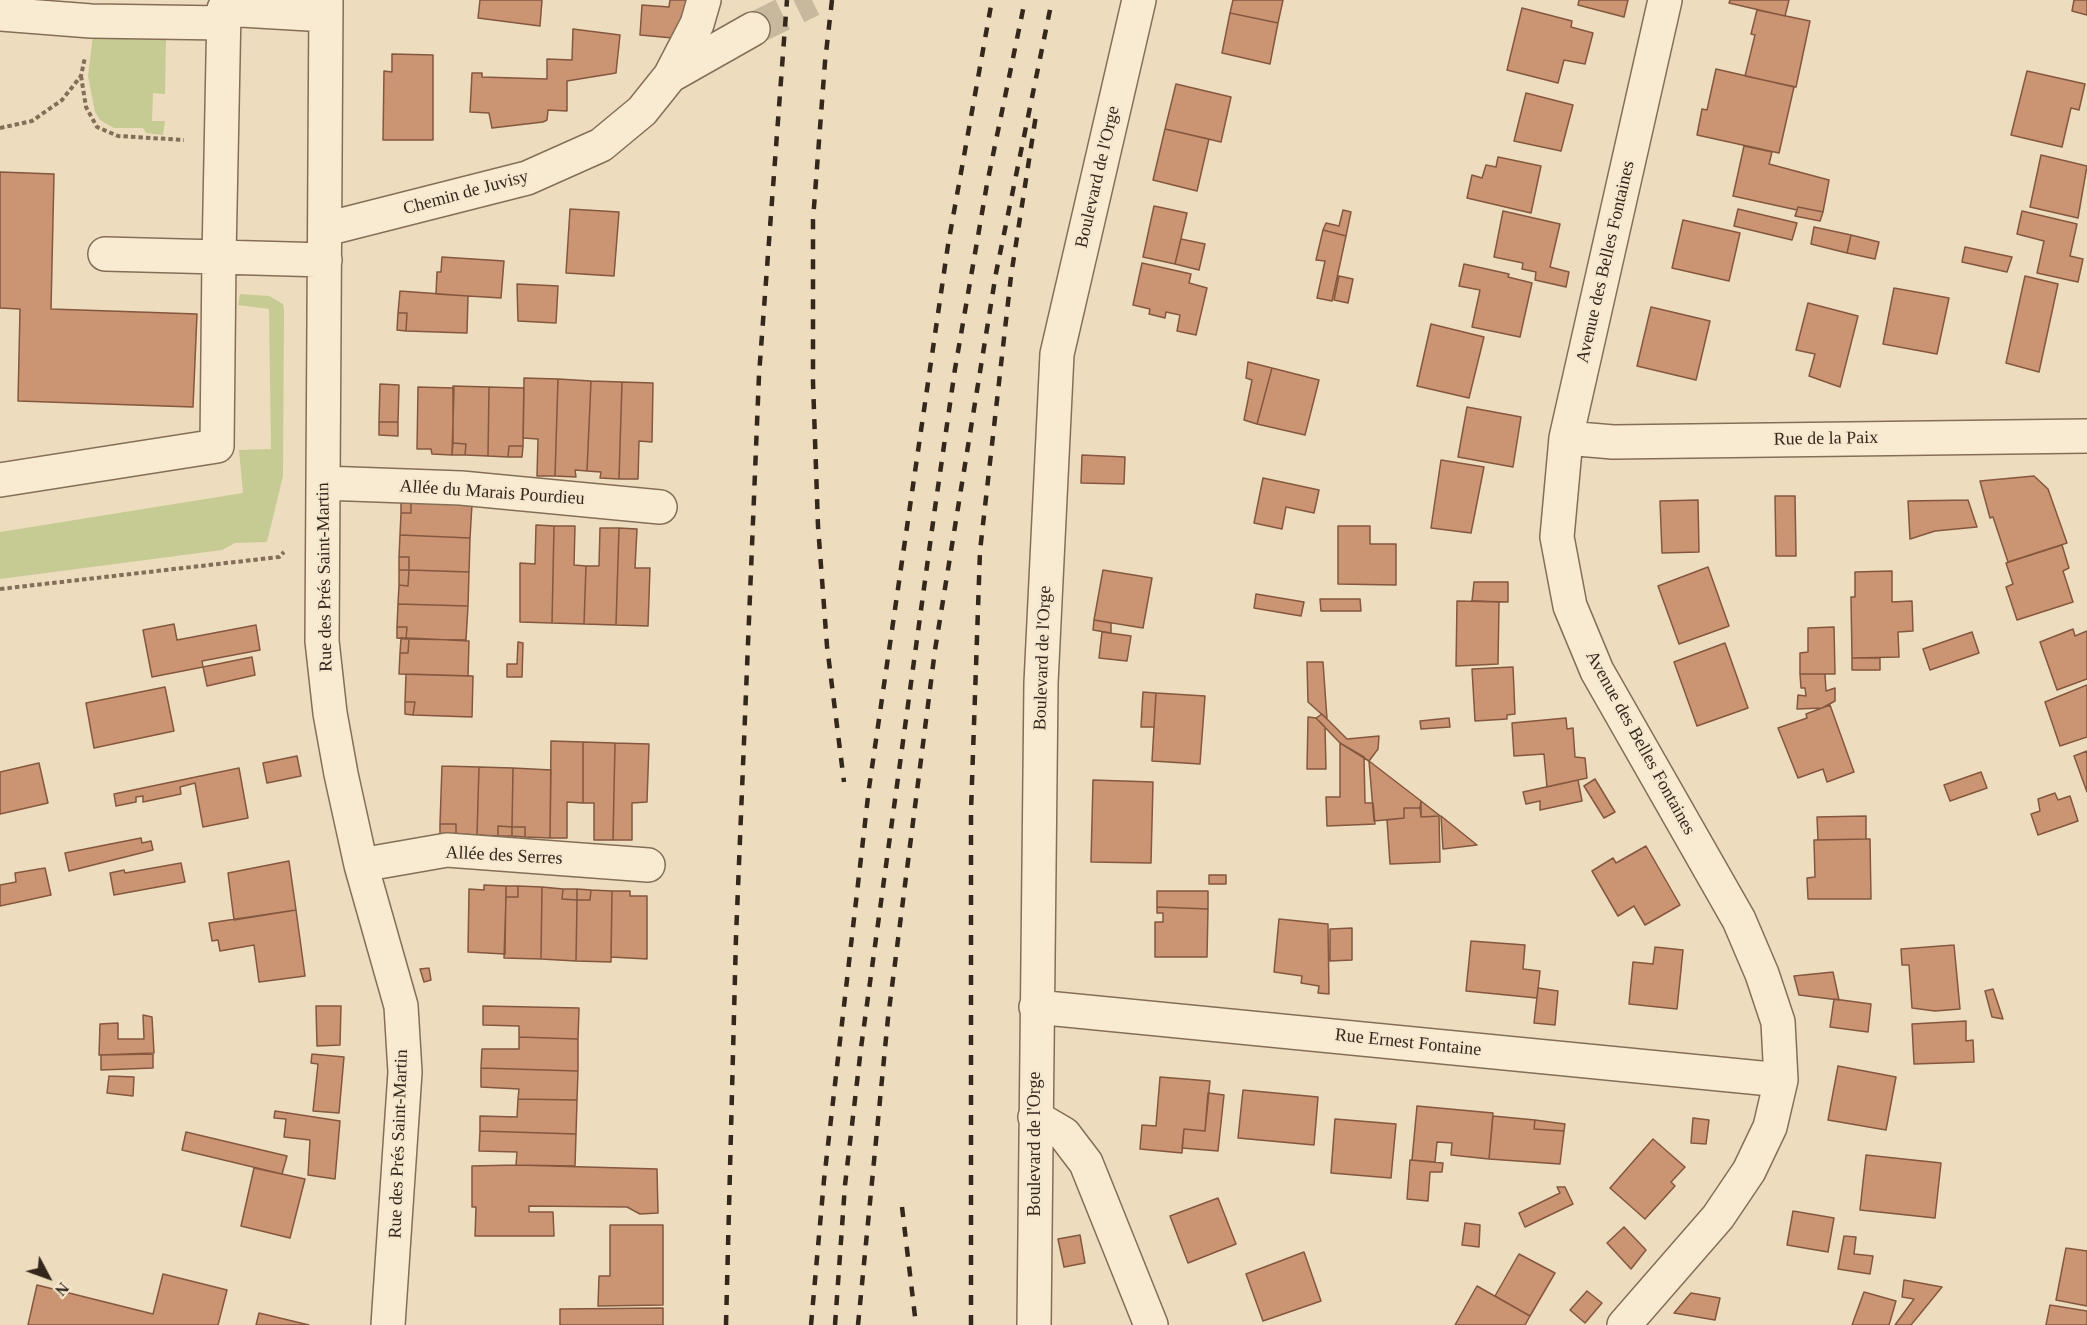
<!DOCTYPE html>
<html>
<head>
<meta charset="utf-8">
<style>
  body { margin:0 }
  #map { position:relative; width:2087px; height:1325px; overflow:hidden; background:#edddbe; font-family:Georgia,serif }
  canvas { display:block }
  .north { position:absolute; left:18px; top:1247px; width:60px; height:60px; -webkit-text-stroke:4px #f5e8ce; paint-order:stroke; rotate:131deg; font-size:16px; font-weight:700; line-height:24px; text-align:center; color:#34271c }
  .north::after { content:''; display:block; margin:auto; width:21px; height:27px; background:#34271c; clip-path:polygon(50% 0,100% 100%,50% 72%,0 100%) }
</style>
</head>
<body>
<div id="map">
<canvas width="2087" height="1325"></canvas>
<div class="north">N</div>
</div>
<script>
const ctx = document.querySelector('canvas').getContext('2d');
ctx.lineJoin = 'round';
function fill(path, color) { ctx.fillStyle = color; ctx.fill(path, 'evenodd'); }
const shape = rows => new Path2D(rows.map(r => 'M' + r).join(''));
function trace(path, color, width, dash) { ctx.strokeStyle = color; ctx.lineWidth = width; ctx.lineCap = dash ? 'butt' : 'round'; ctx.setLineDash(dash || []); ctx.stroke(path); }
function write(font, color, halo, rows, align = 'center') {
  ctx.font = font + ' Georgia,serif'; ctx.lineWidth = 4.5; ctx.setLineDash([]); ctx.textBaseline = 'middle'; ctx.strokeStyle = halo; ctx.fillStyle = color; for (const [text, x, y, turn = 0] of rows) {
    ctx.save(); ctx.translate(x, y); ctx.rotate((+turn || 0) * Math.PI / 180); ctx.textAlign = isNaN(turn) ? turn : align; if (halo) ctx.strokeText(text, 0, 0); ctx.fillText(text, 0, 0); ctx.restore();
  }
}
fill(shape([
  [93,35,166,39,165,94,153,93,152,121,165,121,163,135,146,133,143,128,114,128,100,120,95,112,88,76],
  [240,294,269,296,283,304,284,309,283,476,267,542,235,543,222,550,0,579,0,532,243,493,239,450,271,449,269,309,238,305]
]), '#c6ca93');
const building = shape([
  [480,0,542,0,540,26,478,18,480,0],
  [670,0,693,0,673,38,640,35,642,5,669,7,670,0],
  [1233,0,1283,0,1278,23,1230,13,1233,0],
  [1579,0,1628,0,1624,17,1578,5,1579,0],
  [1730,0,1789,0,1785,16,1729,3,1730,0],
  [2074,0,2087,0,2087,15,2072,11,2074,0],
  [1522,8,1572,21,1571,27,1593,33,1585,64,1564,60,1558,83,1507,70,1522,8],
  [1757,10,1810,21,1796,87,1745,76,1755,35,1751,34,1757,10],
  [1230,13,1278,23,1270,64,1222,53,1230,13],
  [573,29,620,35,616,73,567,81,567,111,548,110,547,120,543,122,492,128,489,113,470,112,472,73,482,73,482,77,547,79,547,59,572,60,573,29],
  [392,54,433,55,433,140,383,140,384,71,392,72,392,54],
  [1716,69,1794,87,1779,153,1697,135,1702,109,1707,110,1716,69],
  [2027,71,2085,84,2079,110,2071,108,2062,147,2011,135,2027,71],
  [1176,84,1231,97,1221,142,1165,129,1176,84],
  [1526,93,1573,105,1561,151,1514,141,1526,93],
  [1165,129,1209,139,1197,191,1153,180,1165,129],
  [1744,146,1772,152,1769,164,1829,180,1823,212,1798,207,1797,210,1733,196,1744,146],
  [2041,155,2087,166,2078,218,2030,207,2041,155],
  [1498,157,1541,166,1531,213,1467,198,1472,175,1482,178,1486,165,1496,167,1498,157],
  [0,172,54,174,51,309,197,314,193,407,18,401,20,309,0,308,0,172],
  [1154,206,1187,213,1175,264,1143,257,1154,206],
  [1798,207,1823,212,1820,221,1795,216,1798,207],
  [570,209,619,212,614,276,566,273,570,209],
  [1738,209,1797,223,1792,240,1734,226,1738,209],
  [1343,210,1351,212,1346,236,1323,230,1326,223,1339,226,1343,210],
  [1503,211,1560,224,1550,267,1569,272,1566,287,1535,280,1536,272,1522,269,1523,263,1494,257,1503,211],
  [2022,211,2077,224,2070,256,2083,259,2078,282,2037,273,2044,241,2017,234,2022,211],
  [1683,220,1740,233,1729,281,1672,268,1683,220],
  [1814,227,1851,235,1847,253,1811,244,1814,227],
  [1323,230,1346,236,1332,301,1317,298,1325,261,1316,260,1323,230],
  [1851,235,1879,242,1875,259,1847,253,1851,235],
  [1181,239,1205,244,1199,270,1175,264,1181,239],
  [1965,247,2012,257,2007,272,1962,262,1965,247],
  [442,257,504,261,501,298,436,294,437,272,441,272,442,257],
  [1142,263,1191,274,1189,283,1207,288,1196,335,1177,331,1180,315,1166,312,1165,318,1149,314,1150,309,1133,305,1142,263],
  [1464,264,1509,274,1508,277,1532,283,1520,337,1472,327,1480,290,1459,286,1464,264],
  [1339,276,1353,279,1348,303,1334,300,1339,276],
  [2025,276,2058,284,2039,372,2006,363,2025,276],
  [517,284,558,286,556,323,518,321,517,284],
  [1894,288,1949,298,1937,354,1883,344,1894,288],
  [400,291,468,296,467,333,406,331,407,313,398,313,400,291],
  [1808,303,1858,316,1840,387,1809,376,1815,354,1796,350,1808,303],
  [1651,307,1710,321,1696,380,1637,366,1651,307],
  [398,313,407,313,406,331,397,330,398,313],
  [1431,324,1484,337,1469,398,1417,386,1431,324],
  [1248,362,1272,368,1257,424,1244,420,1252,380,1246,378,1248,362],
  [1272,368,1319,380,1305,435,1257,424,1272,368],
  [524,378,558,379,555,476,537,476,538,439,523,438,524,378],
  [558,379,591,381,587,471,575,470,576,477,555,476,558,379],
  [591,381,622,382,619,479,600,478,601,472,587,471,591,381],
  [622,382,653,383,652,442,639,441,638,479,619,479,622,382],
  [380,384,399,385,398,422,379,422,380,384],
  [453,386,489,387,488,456,465,455,466,444,453,443,453,386],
  [418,387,454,388,452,455,432,454,431,449,417,449,418,387],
  [489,387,524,388,523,446,509,446,508,457,488,456,489,387],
  [1467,407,1521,417,1513,467,1458,457,1467,407],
  [379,422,398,422,398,436,379,435,379,422],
  [453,443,466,444,465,455,452,455,453,443],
  [509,446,523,446,522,457,508,457,509,446],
  [1082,455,1125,457,1124,484,1081,483,1082,455],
  [1441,460,1484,467,1471,533,1431,528,1441,460],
  [2034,476,2048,489,2067,543,2008,562,1993,517,1990,518,1980,481,2034,476],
  [1263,478,1319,490,1314,513,1286,507,1282,529,1254,523,1263,478],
  [1775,496,1795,496,1796,556,1776,556,1775,496],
  [1698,500,1699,552,1662,553,1660,501,1698,500],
  [1968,500,1977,527,1935,531,1910,539,1908,501,1968,500],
  [401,502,411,502,411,513,401,513,401,502],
  [411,502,472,504,470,538,400,535,401,513,411,513,411,502],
  [536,525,554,526,552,623,520,622,520,563,535,564,536,525],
  [554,526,575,526,574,565,586,566,584,624,552,623,554,526],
  [1338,526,1370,526,1370,544,1396,544,1396,585,1338,584,1338,526],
  [600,528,619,528,616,625,584,624,586,566,599,566,600,528],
  [619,528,637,529,635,568,650,568,648,626,616,625,619,528],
  [400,535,470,538,469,572,409,570,409,557,399,557,400,535],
  [2062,545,2069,568,2063,571,2073,602,2017,620,2006,587,2013,584,2006,563,2062,545],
  [399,557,409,557,409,570,399,570,399,557],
  [1708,567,1729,626,1679,644,1658,586,1708,567],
  [399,570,409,570,408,586,399,585,399,570],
  [409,570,469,572,468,606,398,604,399,585,408,586,409,570],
  [1103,570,1152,578,1143,628,1094,620,1103,570],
  [1892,571,1892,602,1912,601,1913,631,1898,632,1899,657,1852,658,1851,597,1855,597,1855,572,1892,571],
  [1474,582,1508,582,1508,602,1472,601,1474,582],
  [1256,594,1304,602,1301,616,1254,608,1256,594],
  [1320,599,1360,599,1361,611,1321,611,1320,599],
  [1457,601,1499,602,1498,664,1456,666,1457,601],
  [398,604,468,606,466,640,406,639,407,627,397,627,398,604],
  [1094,620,1111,623,1111,633,1093,630,1094,620],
  [174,624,177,640,256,625,260,650,202,661,203,667,152,677,143,630,174,624],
  [397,627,407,627,406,639,397,638,397,627],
  [1834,627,1835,674,1800,674,1800,653,1808,652,1808,628,1834,627],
  [2073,629,2075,636,2087,631,2087,679,2057,690,2040,642,2073,629],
  [1102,632,1131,636,1127,661,1099,658,1102,632],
  [1972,632,1979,653,1930,670,1923,649,1972,632],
  [401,638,409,638,408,653,400,653,401,638],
  [409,638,469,641,468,676,399,674,400,653,408,653,409,638],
  [518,642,523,643,522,677,507,677,507,664,517,664,518,642],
  [1725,643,1748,708,1697,726,1674,662,1725,643],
  [252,657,255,675,207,686,203,667,252,657],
  [1852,658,1880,658,1880,670,1852,670,1852,658],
  [1307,662,1323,662,1327,719,1308,702,1307,662],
  [1513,667,1515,714,1507,715,1507,719,1475,721,1472,669,1513,667],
  [406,674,473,676,472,717,413,715,415,702,405,702,406,674],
  [1800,674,1825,674,1826,691,1835,688,1835,701,1822,708,1797,709,1798,695,1806,696,1805,688,1801,688,1800,674],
  [2087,685,2087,737,2060,746,2045,702,2087,685],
  [165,687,174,731,94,748,86,703,165,687],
  [1143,692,1156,693,1154,727,1141,727,1143,692],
  [1156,693,1205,696,1200,764,1152,761,1156,693],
  [405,702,415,702,413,715,405,714,405,702],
  [1830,705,1854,772,1827,782,1823,769,1798,778,1778,728,1807,718,1806,714,1830,705],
  [1322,714,1347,739,1379,736,1378,749,1369,761,1340,743,1316,718,1322,714],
  [1308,717,1316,718,1325,727,1326,769,1307,769,1308,717],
  [1449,718,1450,727,1421,729,1420,721,1449,718],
  [1566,718,1567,729,1573,728,1575,757,1585,758,1587,778,1547,787,1544,754,1514,756,1512,723,1566,718],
  [551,741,583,742,583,803,567,802,567,838,550,838,551,741],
  [583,742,615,743,613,840,594,840,594,803,583,803,583,742],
  [615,743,649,744,647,802,632,803,632,840,613,840,615,743],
  [1340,743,1364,757,1365,803,1373,803,1375,824,1327,826,1326,797,1340,797,1340,743],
  [2087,751,2087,792,2074,756,2087,751],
  [297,756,301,776,267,783,263,763,297,756],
  [1369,761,1421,801,1420,808,1404,808,1404,818,1374,821,1369,761],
  [39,763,48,803,0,814,0,772,39,763],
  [442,766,479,767,477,835,456,834,456,824,440,824,442,766],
  [479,767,513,768,512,827,498,826,498,836,477,835,479,767],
  [239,768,248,818,203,827,195,783,180,787,181,794,143,802,143,796,136,797,136,802,116,806,114,794,239,768],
  [513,768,551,770,550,838,525,837,525,827,512,827,513,768],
  [1981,772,1987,788,1950,801,1944,785,1981,772],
  [1595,779,1615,812,1604,818,1584,786,1595,779],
  [1093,780,1153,782,1151,863,1091,862,1093,780],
  [1578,780,1582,801,1540,810,1540,801,1526,804,1523,792,1578,780],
  [2055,793,2058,800,2070,796,2078,821,2038,835,2031,814,2040,811,2038,799,2055,793],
  [1421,801,1439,815,1440,816,1421,817,1421,801],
  [1404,808,1420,808,1421,817,1439,816,1440,862,1390,864,1387,820,1404,818,1404,808],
  [1441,816,1477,845,1443,849,1441,816],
  [1866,816,1866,839,1818,840,1817,817,1866,816],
  [440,824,456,824,456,834,440,834,440,824],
  [498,826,512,827,512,836,498,836,498,826],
  [512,827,525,827,525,837,512,836,512,827],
  [141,838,142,843,151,841,153,850,69,871,65,853,141,838],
  [1866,839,1870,839,1871,899,1808,899,1807,878,1815,877,1814,840,1866,839],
  [1646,846,1680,905,1645,925,1634,906,1618,916,1592,871,1613,858,1616,863,1646,846],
  [289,861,296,910,234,920,228,873,289,861],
  [181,863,185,882,114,895,110,873,124,870,125,873,181,863],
  [45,868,51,895,0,906,0,885,16,882,15,873,45,868],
  [1209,875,1226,875,1226,884,1209,884,1209,875],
  [484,885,506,886,505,954,468,952,469,889,484,890,484,885],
  [506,886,518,886,518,897,506,897,506,886],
  [518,886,542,887,541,959,504,958,506,897,518,897,518,886],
  [542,887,563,889,562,899,577,900,576,961,541,959,542,887],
  [563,889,577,889,577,900,562,899,563,889],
  [577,889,591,890,590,900,577,900,577,889],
  [591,890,612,891,611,962,576,961,577,900,590,900,591,890],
  [612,891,630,891,630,896,647,896,647,959,611,957,612,891],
  [1157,891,1208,891,1208,909,1157,907,1157,891],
  [1157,907,1208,909,1207,957,1155,957,1155,922,1163,922,1163,913,1157,913,1157,907],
  [296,910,305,976,259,982,254,945,220,951,218,940,212,941,209,923,296,910],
  [1279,919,1328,924,1329,994,1318,993,1319,986,1301,983,1302,976,1274,972,1279,919],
  [1352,928,1352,960,1330,961,1330,929,1352,928],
  [1471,941,1525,945,1523,969,1540,971,1537,998,1466,991,1471,941],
  [1954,945,1960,1009,1935,1011,1912,1008,1909,965,1902,965,1901,949,1954,945],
  [1655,947,1683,950,1677,1009,1629,1004,1633,962,1653,964,1655,947],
  [429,968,431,980,424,982,420,969,429,968],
  [1833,972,1839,1000,1799,995,1794,976,1833,972],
  [1538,988,1558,991,1555,1025,1534,1023,1538,988],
  [1993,989,2003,1019,1992,1017,1985,991,1993,989],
  [1834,999,1871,1004,1868,1032,1830,1027,1834,999],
  [316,1006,341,1006,340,1045,317,1046,316,1006],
  [483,1006,579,1008,578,1039,519,1037,519,1026,483,1025,483,1006],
  [143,1015,152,1017,154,1053,99,1055,100,1024,118,1023,118,1039,144,1039,143,1015],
  [1966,1021,1966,1041,1973,1040,1974,1062,1914,1064,1912,1024,1966,1021],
  [519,1037,578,1039,578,1071,481,1068,482,1049,519,1049,519,1037],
  [153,1054,153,1068,101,1070,101,1055,153,1054],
  [312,1054,344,1057,339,1113,313,1111,318,1064,311,1063,312,1054],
  [1838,1066,1896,1077,1886,1130,1828,1120,1838,1066],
  [481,1068,578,1071,577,1100,518,1099,519,1089,481,1087,481,1068],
  [109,1076,134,1077,133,1096,107,1093,109,1076],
  [1160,1077,1210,1081,1205,1131,1184,1129,1182,1153,1140,1149,1142,1125,1156,1126,1160,1077],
  [1243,1090,1318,1097,1314,1145,1238,1138,1243,1090],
  [1208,1093,1224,1095,1218,1151,1182,1148,1184,1129,1205,1131,1208,1093],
  [518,1099,577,1100,576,1134,480,1131,480,1116,517,1117,518,1099],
  [1417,1106,1493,1113,1489,1159,1451,1155,1452,1143,1437,1142,1435,1162,1412,1160,1417,1106],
  [275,1111,340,1121,335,1179,308,1175,310,1140,284,1137,286,1119,274,1118,275,1111],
  [1493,1116,1535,1120,1534,1129,1564,1131,1560,1164,1489,1159,1493,1116],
  [1693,1118,1709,1120,1706,1144,1691,1143,1693,1118],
  [1335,1119,1396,1124,1391,1178,1331,1173,1335,1119],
  [1535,1120,1565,1124,1564,1131,1534,1129,1535,1120],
  [480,1131,576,1134,575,1166,516,1165,517,1152,479,1151,480,1131],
  [186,1132,287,1156,282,1174,182,1150,186,1132],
  [1653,1139,1685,1167,1671,1182,1675,1186,1645,1219,1610,1188,1653,1139],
  [1866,1155,1941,1163,1935,1218,1860,1210,1866,1155],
  [1410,1160,1443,1163,1442,1172,1430,1172,1428,1201,1407,1199,1410,1160],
  [516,1165,657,1169,658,1213,640,1214,627,1207,529,1206,529,1212,553,1212,554,1236,475,1236,476,1207,472,1207,472,1166,516,1165],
  [254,1168,305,1179,290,1238,241,1226,254,1168],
  [1557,1187,1565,1187,1573,1204,1525,1227,1519,1213,1560,1193,1557,1187],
  [1218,1198,1236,1244,1188,1263,1170,1216,1218,1198],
  [1793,1211,1834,1218,1828,1252,1787,1245,1793,1211],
  [1465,1223,1480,1225,1479,1247,1462,1245,1465,1223],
  [610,1225,663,1225,663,1305,598,1306,599,1276,610,1276,610,1225],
  [1624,1227,1646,1250,1631,1269,1607,1243,1624,1227],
  [1080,1235,1085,1263,1064,1267,1058,1239,1080,1235],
  [1844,1236,1856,1237,1854,1254,1873,1256,1870,1274,1838,1269,1844,1236],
  [2066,1248,2087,1251,2087,1306,2056,1300,2066,1248],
  [1304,1252,1321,1301,1263,1321,1246,1274,1304,1252],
  [1519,1254,1555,1273,1530,1316,1495,1296,1519,1254],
  [163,1274,227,1290,218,1325,28,1325,37,1285,153,1314,163,1274],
  [1904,1280,1942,1287,1911,1325,1895,1325,1914,1299,1902,1297,1904,1280],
  [1477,1286,1530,1316,1525,1325,1455,1325,1477,1286],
  [1587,1291,1602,1303,1585,1323,1570,1310,1587,1291],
  [1864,1292,1896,1301,1889,1325,1852,1325,1864,1292],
  [1691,1293,1720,1298,1715,1320,1674,1313,1691,1293],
  [2050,1305,2087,1311,2087,1325,2046,1325,2050,1305],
  [663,1308,663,1325,560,1325,560,1309,663,1308],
  [259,1313,309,1325,256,1325,259,1313]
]);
fill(building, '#cb9574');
trace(building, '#84573e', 1.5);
trace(shape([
  [753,29,812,0]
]), '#c8b99e', 33, [33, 16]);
const minor = shape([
  [326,0,322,641,330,713,341,774,361,865,401,1006,405,1072,388,1325],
  [0,14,91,21,224,23],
  [670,76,753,29],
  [326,229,527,178,601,145,642,111,670,76,697,24,704,0],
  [325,260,219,257,224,9,326,15],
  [1566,438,1613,442,2087,436],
  [0,480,217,446,219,257,105,254],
  [323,483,461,488,660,507],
  [361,865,447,850,648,865],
  [1036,1007,1781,1080],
  [1035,1117,1064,1134,1086,1163,1151,1325],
  [1034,1325,1041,683,1057,354,1139,0],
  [1624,1325,1718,1217,1749,1171,1770,1127,1781,1080,1778,1022,1762,974,1739,920,1597,671,1570,606,1557,537,1566,438,1665,0]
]);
trace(minor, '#856e57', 36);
trace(shape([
  [81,76,86,107,97,127,118,136,184,140],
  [0,128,32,121,62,100,81,76,85,57],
  [0,589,279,557,284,552]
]), '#856e57', 4, [4.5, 3]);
trace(minor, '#f8ebd1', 33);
trace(shape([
  [832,0,825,62,813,220,813,382,818,526,827,646,844,782],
  [902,1207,916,1325],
  [726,1325,736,937,759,375,787,0],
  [811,1325,824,1180,869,788,948,245,992,0],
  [835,1325,845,1185,861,1048,934,515,955,369,987,184,1025,0],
  [858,1325,888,1018,935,650,996,273,1052,0],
  [971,1325,971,811,980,551,1011,276,1036,115]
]), '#34271c', 4.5, [10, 10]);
write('18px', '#34271c', '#f5e8ce', [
  ["Boulevard de l'Orge",1098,177,-77],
  ["Chemin de Juvisy",466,193,-15],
  ["Avenue des Belles Fontaines",1606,262,-77],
  ["Rue de la Paix",1826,439,-1],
  ["Allée du Marais Pourdieu",492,493,4],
  ["Rue des Prés Saint-Martin",325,577,-91],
  ["Boulevard de l'Orge",1043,658,-88],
  ["Avenue des Belles Fontaines",1640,743,61],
  ["Allée des Serres",504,856,3],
  ["Rue Ernest Fontaine",1408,1043,6],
  ["Rue des Prés Saint-Martin",399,1144,-88],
  ["Boulevard de l'Orge",1035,1144,-90]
]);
</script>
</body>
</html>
